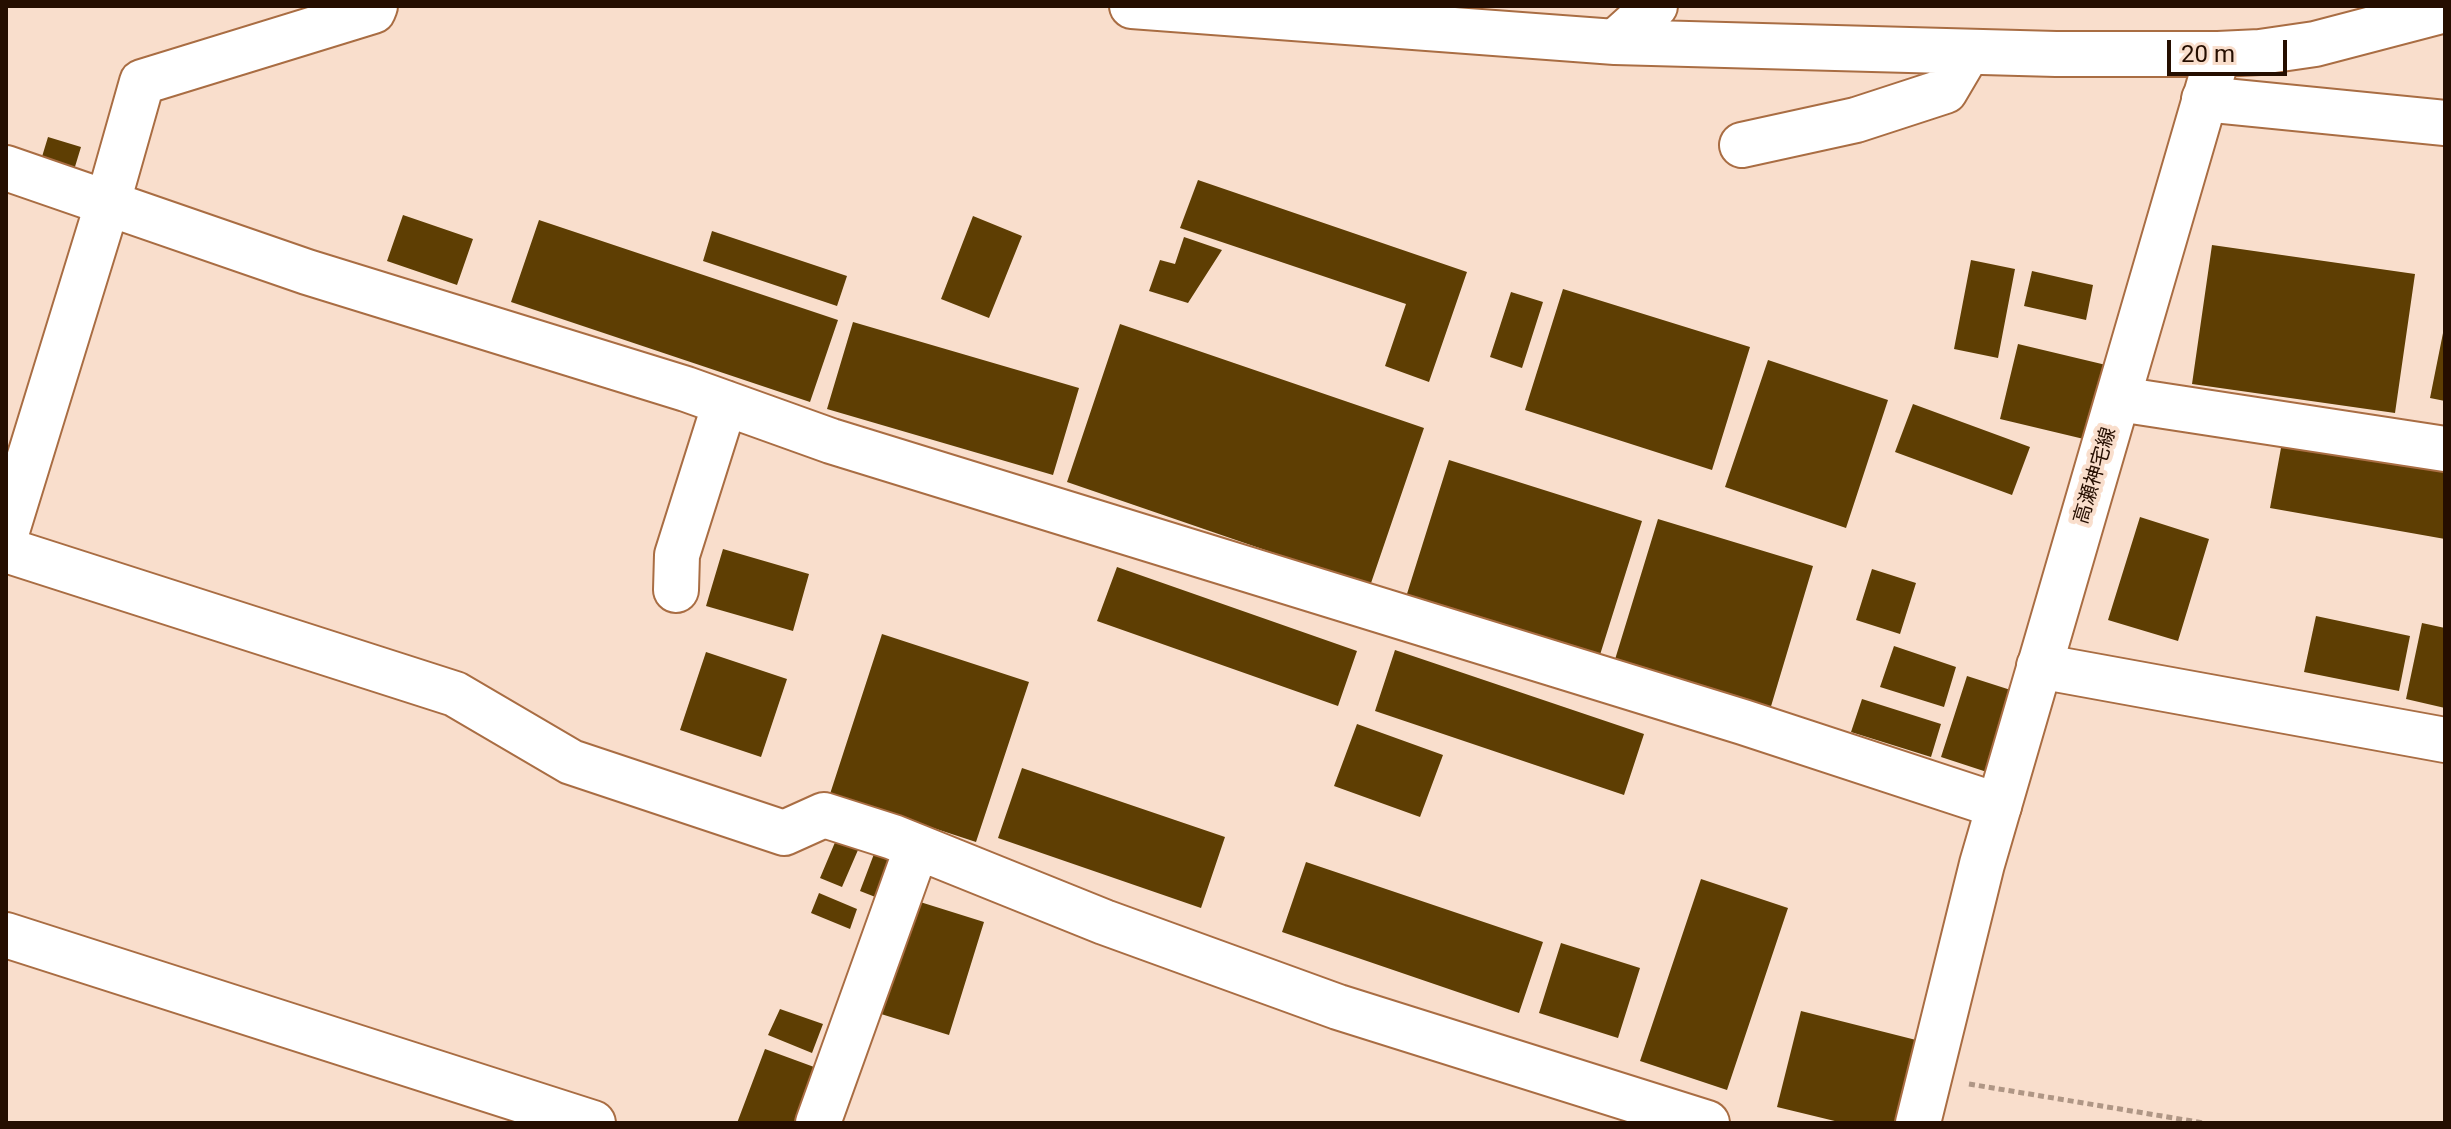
<!DOCTYPE html>
<html>
<head>
<meta charset="utf-8">
<style>
  body { margin:0 }
  #map { position:relative; width:2451px; height:1129px; overflow:hidden; background:#f9decc; font-family:Roboto,sans-serif }
  canvas { display:block }
  .frame { position:absolute; inset:0; border:8px solid #250e00; pointer-events:none }
  .scale { position:absolute; left:2167px; top:40px; width:120px; height:36px; box-sizing:border-box; border:4px solid #250e00; border-top:0; padding-left:10px; font-size:24px; line-height:28px; white-space:nowrap; color:#250e00; -webkit-text-stroke:6px #f9decc; paint-order:stroke }
</style>
</head>
<body>
<div id="map">
<canvas width="2451" height="1129"></canvas>
<div class="frame"></div>
<div class="scale">20 m</div>
</div>
<script>
const ctx = document.querySelector('canvas').getContext('2d');
ctx.lineJoin = 'round';
function fill(path, color) { ctx.fillStyle = color; ctx.fill(path, 'evenodd'); }
const shape = rows => new Path2D(rows.map(r => 'M' + r).join(''));
function trace(path, color, width, dash) { ctx.strokeStyle = color; ctx.lineWidth = width; ctx.lineCap = dash ? 'butt' : 'round'; ctx.setLineDash(dash || []); ctx.stroke(path); }
function write(font, color, halo, rows, align = 'center') {
  ctx.font = font + ' Roboto,"Noto Sans JP",sans-serif'; ctx.lineWidth = 8; ctx.setLineDash([]); ctx.textBaseline = 'middle'; ctx.strokeStyle = halo; ctx.fillStyle = color; for (const [text, x, y, turn = 0] of rows) {
    ctx.save(); ctx.translate(x, y); ctx.rotate((+turn || 0) * Math.PI / 180); ctx.textAlign = isNaN(turn) ? turn : align; if (halo) ctx.strokeText(text, 0, 0); ctx.fillText(text, 0, 0); ctx.restore();
  }
}
fill(shape([
  [48,137,81,147,74,170,41,160],
  [1198,180,1467,272,1429,382,1385,366,1406,304,1180,228],
  [403,215,473,239,457,285,387,261],
  [973,216,1022,236,989,318,941,299],
  [539,220,838,320,810,402,511,302],
  [712,231,847,276,837,306,703,261],
  [1184,237,1222,250,1188,303,1149,291,1160,260,1175,264],
  [2212,245,2415,274,2395,413,2192,384],
  [1971,260,2015,269,1998,358,1954,349],
  [2032,271,2093,285,2086,320,2024,306],
  [1563,289,1750,347,1712,470,1525,410],
  [1511,292,1543,302,1522,368,1490,357],
  [853,322,1079,388,1053,475,827,409],
  [1120,324,1424,428,1370,586,1067,482],
  [2444,328,2445,328,2445,401,2430,398],
  [2018,344,2106,365,2088,440,2000,419],
  [1768,360,1888,400,1846,528,1725,487],
  [1913,404,2030,447,2012,495,1895,452],
  [2283,437,2445,467,2445,539,2270,508],
  [1449,460,1642,521,1599,658,1406,597],
  [2140,517,2209,539,2178,641,2108,620],
  [1658,519,1813,566,1769,713,1613,666],
  [723,549,809,574,793,631,706,606],
  [1117,567,1357,651,1338,706,1097,621],
  [1872,569,1916,583,1900,634,1856,620],
  [2316,616,2410,636,2399,691,2304,672],
  [2422,623,2445,628,2445,708,2406,699],
  [882,634,1029,682,976,842,830,794],
  [1894,646,1956,667,1944,707,1880,687],
  [1395,650,1644,734,1624,795,1375,711],
  [706,652,787,679,761,757,680,730],
  [1967,676,2020,693,1993,774,1941,757],
  [1862,699,1941,724,1931,757,1851,732],
  [1357,724,1443,755,1420,817,1334,786],
  [1022,768,1225,837,1201,908,998,838],
  [836,840,858,850,842,887,820,878],
  [874,854,897,863,883,900,860,891],
  [1306,862,1543,942,1519,1013,1282,932],
  [1701,879,1788,908,1727,1090,1640,1061],
  [819,893,857,909,850,929,811,913],
  [917,901,984,922,949,1035,881,1014],
  [1561,943,1640,968,1618,1038,1539,1013],
  [780,1009,823,1024,812,1053,768,1035],
  [1801,1011,1924,1042,1904,1123,1843,1123,1777,1107],
  [765,1049,825,1071,805,1123,737,1123]
]), '#5e3e03');
const minor = shape([
  [1132,6,1615,42,2056,54,2218,54],
  [1615,42,1655,6],
  [2204,99,2445,123],
  [1742,145,1856,120,1945,91,1968,52],
  [6,168,307,272,686,389,831,441,1743,722,1999,806],
  [2119,399,2445,449],
  [6,534,108,202,142,82,373,11,375,6],
  [6,550,455,694,571,762,784,833,824,815,893,837,1104,922,1338,1007,1707,1123],
  [676,590,677,555,725,403],
  [2039,666,2445,740],
  [6,935,593,1123],
  [818,1123,917,847]
]);
const major = shape([
  [1918,1123,1982,864,2218,54,2260,52,2315,44,2445,10]
]);
trace(minor, '#a96d43', 48);
trace(major, '#a96d43', 48);
trace(shape([
  [1969,1084,2204,1123]
]), '#af9685', 5, [6, 4]);
trace(minor, '#fff', 44);
trace(major, '#fff', 44);
write('20px', '#250e00', '#f9decc', [
  ["高瀬神宅線",2096,476,-73]
]);
</script>
</body>
</html>
